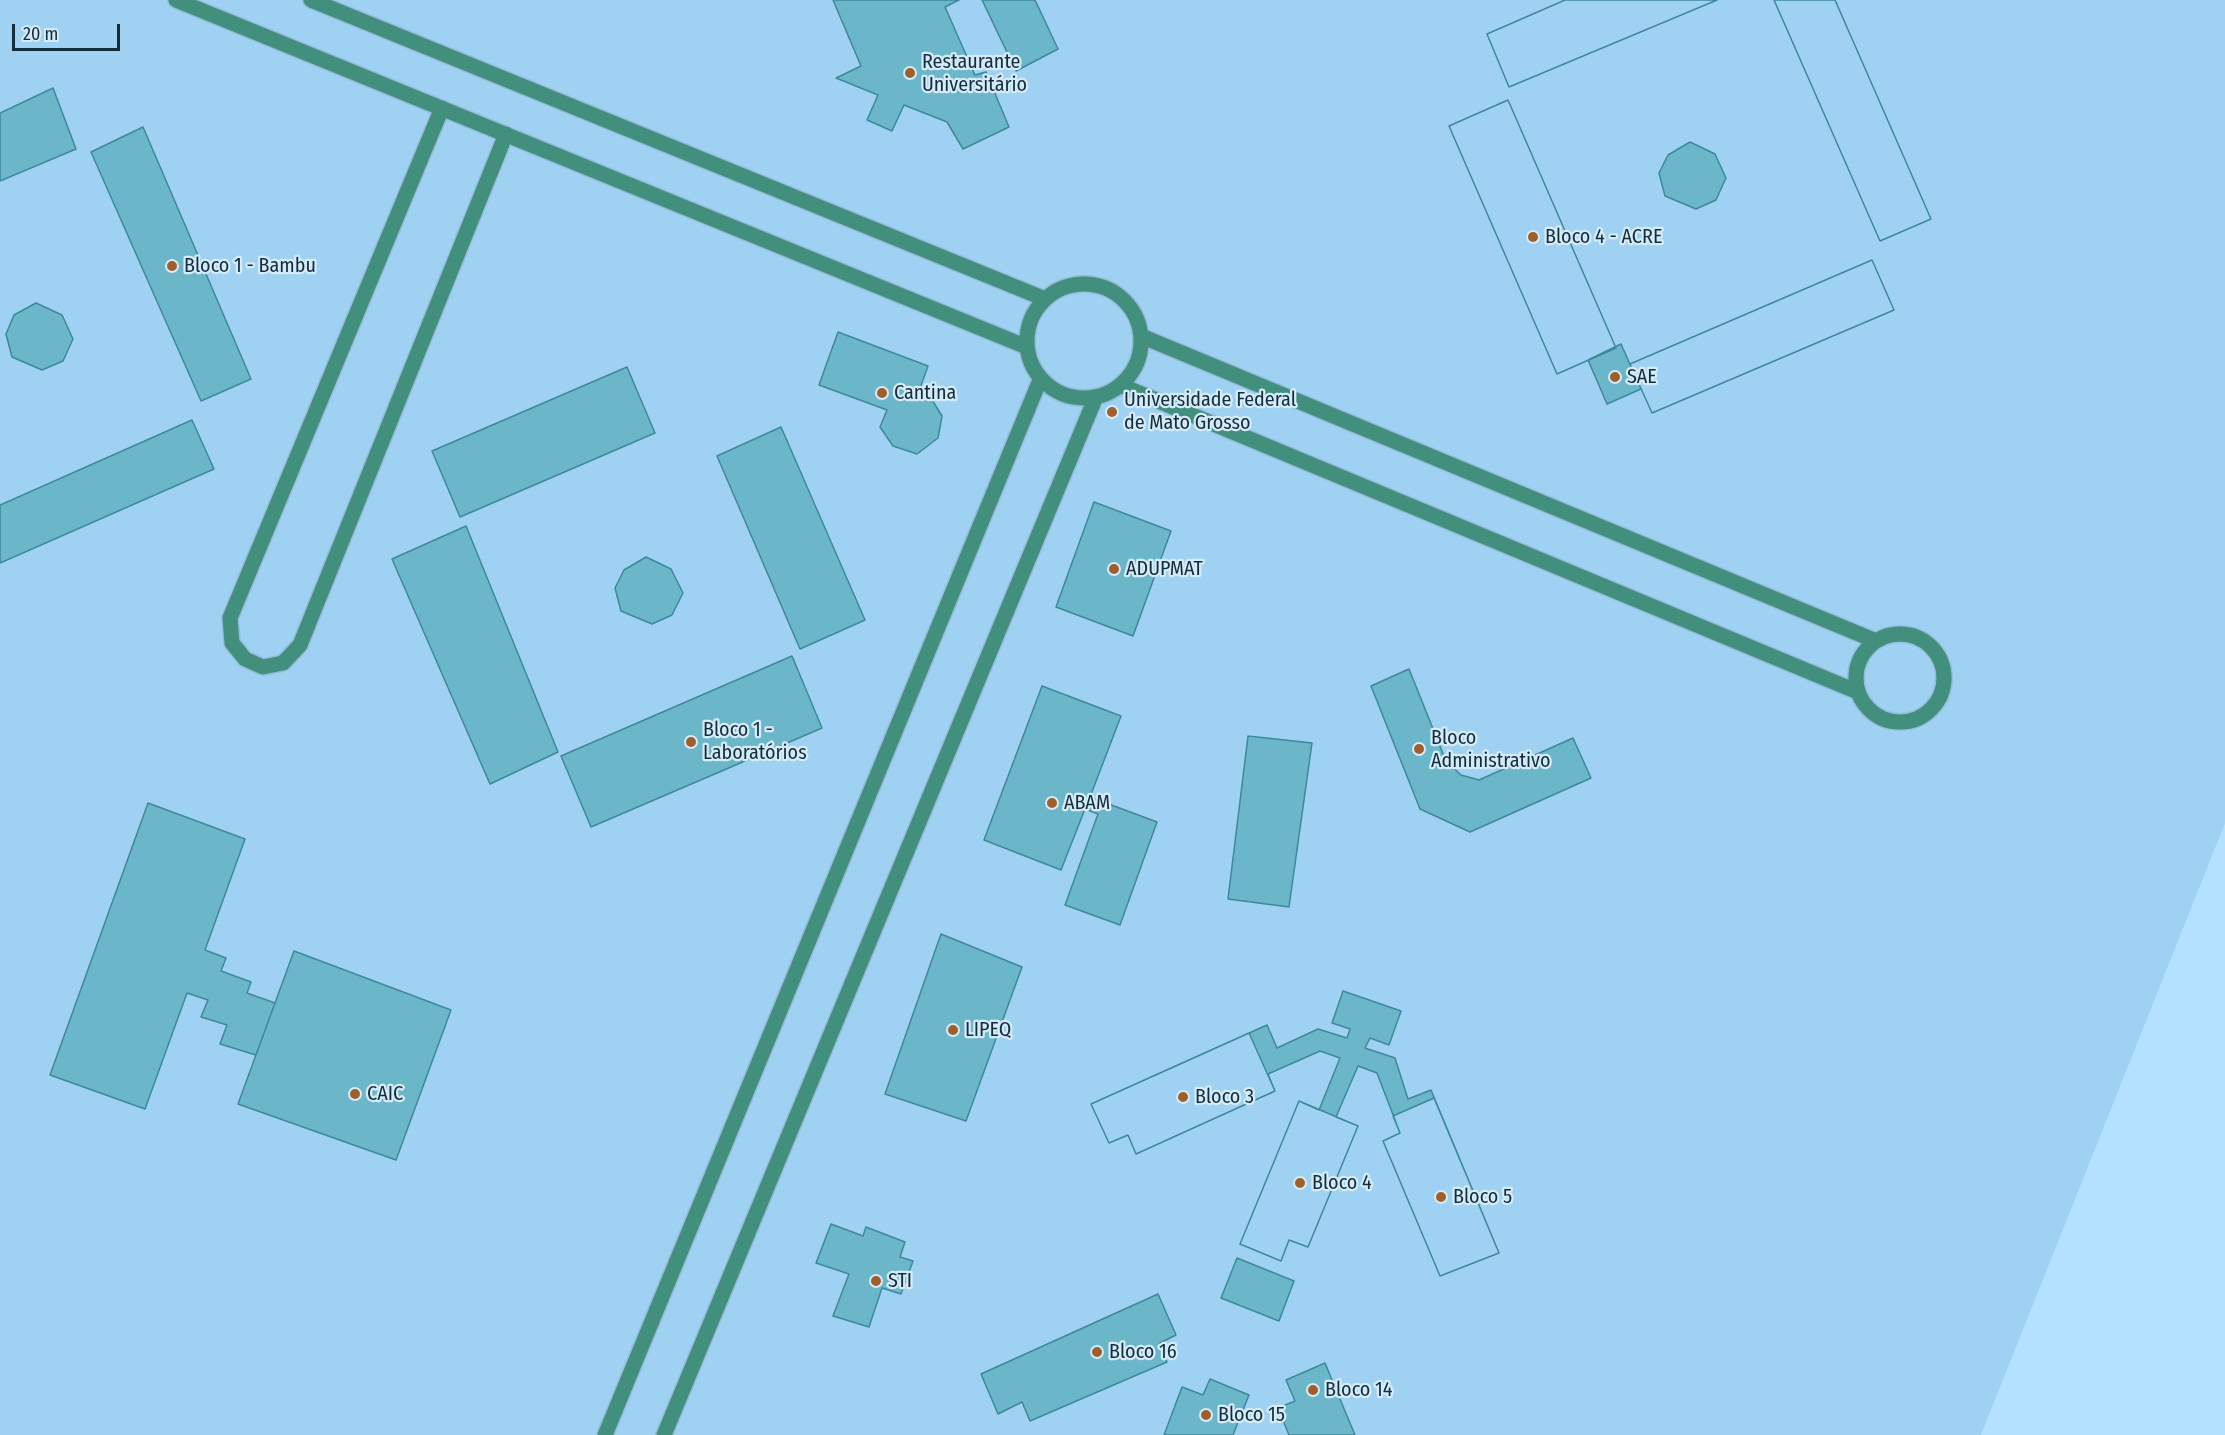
<!DOCTYPE html>
<html>
<head>
<meta charset="utf-8">
<style>
  body { margin:0 }
  #map { position:relative; width:2225px; height:1435px; overflow:hidden; background:#b3e1ff; font-family:"Fira Sans Condensed",sans-serif }
  canvas { display:block }
  .scale { position:absolute; left:12px; top:24px; width:108px; height:27px; box-sizing:border-box; border:3px solid #152d3b; border-top:0; padding-left:8px; font-size:18px; line-height:21px; white-space:nowrap; color:#152d3b; -webkit-text-stroke:4px #d4ebfa; paint-order:stroke }
</style>
</head>
<body>
<div id="map">
<canvas width="2225" height="1435"></canvas>
<div class="scale">20 m</div>
</div>
<script>
const ctx = document.querySelector('canvas').getContext('2d');
ctx.lineJoin = 'round';
function fill(path, color) { ctx.fillStyle = color; ctx.fill(path, 'evenodd'); }
const shape = rows => new Path2D(rows.map(r => 'M' + r).join(''));
function trace(path, color, width, dash) { ctx.strokeStyle = color; ctx.lineWidth = width; ctx.lineCap = dash ? 'butt' : 'round'; ctx.setLineDash(dash || []); ctx.stroke(path); }
function write(font, color, halo, rows, align = 'center') {
  ctx.font = font + ' "Fira Sans Condensed",sans-serif'; ctx.lineWidth = 4.5; ctx.setLineDash([]); ctx.textBaseline = 'middle'; ctx.strokeStyle = halo; ctx.fillStyle = color; for (const [text, x, y, turn = 0] of rows) {
    ctx.save(); ctx.translate(x, y); ctx.rotate((+turn || 0) * Math.PI / 180); ctx.textAlign = isNaN(turn) ? turn : align; if (halo) ctx.strokeText(text, 0, 0); ctx.fillText(text, 0, 0); ctx.restore();
  }
}
fill(shape([
  [0,0,2225,0,2225,823,1981,1435,0,1435]
]), '#9fd2f2');
const building = shape([
  [833,0,959,0,945,7,975,75,986,72,1009,127,963,149,947,122,904,105,892,131,867,120,878,95,836,78,861,66,833,0],
  [982,0,1035,0,1058,49,1016,71,982,0],
  [1565,0,1717,0,1509,87,1487,34,1565,0],
  [1565,0,1717,0,1509,87,1487,34,1565,0],
  [1774,0,1835,0,1931,219,1880,241,1774,0],
  [1774,0,1835,0,1931,219,1880,241,1774,0],
  [53,88,76,149,0,181,0,113,53,88],
  [1508,100,1616,348,1557,374,1449,126,1508,100],
  [1508,100,1616,348,1557,374,1449,126,1508,100],
  [143,127,251,379,201,401,91,152,143,127],
  [1690,142,1715,154,1726,178,1716,200,1696,209,1665,196,1659,173,1668,155,1690,142],
  [1872,260,1894,310,1652,413,1630,364,1872,260],
  [1872,260,1894,310,1652,413,1630,364,1872,260],
  [36,303,62,315,73,339,63,361,42,370,12,357,6,334,14,315,36,303],
  [838,332,928,366,919,391,929,395,942,416,938,438,917,454,893,446,880,427,887,410,819,385,838,332],
  [1621,344,1641,389,1607,404,1588,360,1621,344],
  [627,367,655,433,460,517,432,451,627,367],
  [192,420,214,469,0,563,0,505,192,420],
  [781,427,865,620,800,649,717,456,781,427],
  [1094,502,1171,531,1133,636,1056,607,1094,502],
  [466,526,558,752,490,784,392,559,466,526],
  [646,557,671,569,683,593,672,615,652,624,621,611,615,588,624,570,646,557],
  [792,656,822,728,591,827,561,756,792,656],
  [1409,669,1446,761,1461,775,1479,780,1573,738,1591,778,1470,832,1420,809,1371,686,1409,669],
  [1042,686,1121,716,1090,797,1157,822,1120,925,1065,905,1098,814,1085,809,1061,870,984,840,1042,686],
  [1248,736,1312,743,1289,907,1228,899,1248,736],
  [148,803,245,839,205,950,226,958,221,971,251,982,247,993,275,1003,256,1055,220,1044,227,1025,201,1017,208,1000,187,993,145,1109,50,1075,148,803],
  [941,934,1022,967,966,1121,885,1094,941,934],
  [294,951,451,1010,396,1160,238,1104,294,951],
  [1343,991,1401,1011,1389,1045,1370,1038,1365,1048,1395,1058,1408,1099,1431,1090,1499,1253,1440,1276,1383,1141,1400,1133,1377,1073,1358,1066,1336,1117,1358,1126,1308,1247,1289,1240,1281,1261,1240,1244,1299,1101,1319,1110,1340,1058,1320,1051,1268,1074,1275,1091,1136,1154,1128,1135,1109,1143,1091,1104,1267,1025,1277,1048,1318,1029,1347,1038,1350,1029,1332,1023,1343,991],
  [1249,1033,1275,1091,1136,1154,1128,1135,1109,1143,1091,1104,1249,1033],
  [1434,1098,1499,1253,1440,1276,1383,1141,1400,1133,1393,1116,1434,1098],
  [1299,1101,1358,1126,1308,1247,1289,1240,1281,1261,1240,1244,1299,1101],
  [831,1224,863,1236,866,1227,905,1242,900,1257,913,1261,901,1294,882,1288,869,1327,833,1316,849,1274,816,1263,831,1224],
  [1237,1258,1294,1281,1279,1321,1221,1298,1237,1258],
  [1158,1294,1176,1335,1160,1343,1167,1362,1030,1421,1022,1402,998,1414,981,1374,1158,1294],
  [1325,1363,1355,1435,1289,1435,1278,1408,1295,1401,1286,1380,1325,1363],
  [1210,1379,1249,1395,1233,1435,1164,1435,1182,1387,1203,1395,1210,1379]
]);
fill(building, '#6cb6c9');
trace(building, '#3d889b', 1.5);
const minor = shape([
  [176,0,1027,347],
  [311,0,1045,299],
  [442,108,230,618,232,643,245,659,263,667,283,663,300,645,506,134],
  '1027 341a57 57 0 1 1 114 0a57 57 0 1 1-114 0Z',
  [1141,336,1876,641],
  [1120,385,1858,692],
  '1856 678a44 44 0 1 1 88 0a44 44 0 1 1-88 0Z',
  [605,1435,1040,380],
  [664,1435,1095,399]
]);
trace(minor, '#93bdd8', 18);
trace(minor, '#428f7e', 15);
for (const [x, y, r, color] of [
  [910,73,6,"#a05f2a"],
  [1533,237,6,"#a05f2a"],
  [172,266,6,"#a05f2a"],
  [1615,377,6,"#a05f2a"],
  [882,393,6,"#a05f2a"],
  [1112,412,6,"#a05f2a"],
  [1114,569,6,"#a05f2a"],
  [691,742,6,"#a05f2a"],
  [1419,749,6,"#a05f2a"],
  [1052,803,6,"#a05f2a"],
  [953,1030,6,"#a05f2a"],
  [355,1094,6,"#a05f2a"],
  [1183,1097,6,"#a05f2a"],
  [1300,1183,6,"#a05f2a"],
  [1441,1197,6,"#a05f2a"],
  [876,1281,6,"#a05f2a"],
  [1097,1352,6,"#a05f2a"],
  [1313,1390,6,"#a05f2a"],
  [1206,1415,6,"#a05f2a"]
]) { const dot = new Path2D(); dot.arc(x, y, r, 0, 2 * Math.PI); ctx.fillStyle = color; ctx.fill(dot); trace(dot, '#d4ebfa', 2); }
write('20px', '#152d3b', '#d4ebfa', [
  ["Restaurante",922,62],
  ["Universitário",922,85],
  ["Bloco 4 - ACRE",1545,237],
  ["Bloco 1 - Bambu",184,266],
  ["SAE",1627,377],
  ["Cantina",894,393],
  ["Universidade Federal",1124,400],
  ["de Mato Grosso",1124,423],
  ["ADUPMAT",1126,569],
  ["Bloco 1 -",703,730],
  ["Laboratórios",703,753],
  ["Bloco",1431,738],
  ["Administrativo",1431,761],
  ["ABAM",1064,803],
  ["LIPEQ",965,1030],
  ["CAIC",367,1094],
  ["Bloco 3",1195,1097],
  ["Bloco 4",1312,1183],
  ["Bloco 5",1453,1197],
  ["STI",888,1281],
  ["Bloco 16",1109,1352],
  ["Bloco 14",1325,1390],
  ["Bloco 15",1218,1415]
], 'left');
</script>
</body>
</html>
